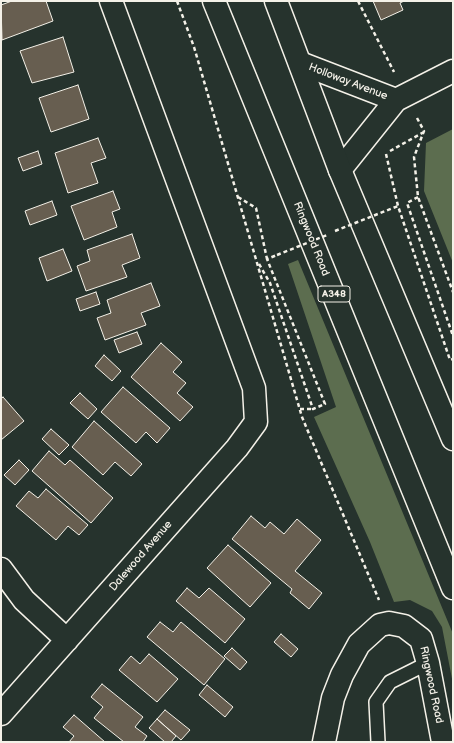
<!DOCTYPE html>
<html>
<head>
<meta charset="utf-8">
<style>
  body { margin:0 }
  #map { position:relative; width:454px; height:743px; overflow:hidden; background:#26332d; font-family:"Balsamiq Sans",sans-serif }
  canvas { display:block }
  .frame { position:absolute; inset:0; border:2px solid #f4f1e8; pointer-events:none }
</style>
</head>
<body>
<div id="map">
<canvas width="454" height="743"></canvas>
<div class="frame"></div>
</div>
<script>
const ctx = document.querySelector('canvas').getContext('2d');
ctx.lineJoin = 'round';
function fill(path, color) { ctx.fillStyle = color; ctx.fill(path, 'evenodd'); }
const shape = rows => new Path2D(rows.map(r => 'M' + r).join(''));
function trace(path, color, width, dash) { ctx.strokeStyle = color; ctx.lineWidth = width; ctx.lineCap = dash ? 'butt' : 'round'; ctx.setLineDash(dash || []); ctx.stroke(path); }
function write(font, color, halo, rows, align = 'center') {
  ctx.font = font + ' "Balsamiq Sans",sans-serif'; ctx.lineWidth = 3.5; ctx.setLineDash([]); ctx.textBaseline = 'middle'; ctx.strokeStyle = halo; ctx.fillStyle = color; for (const [text, x, y, turn = 0] of rows) {
    ctx.save(); ctx.translate(x, y); ctx.rotate((+turn || 0) * Math.PI / 180); ctx.textAlign = isNaN(turn) ? turn : align; if (halo) ctx.strokeText(text, 0, 0); ctx.fillText(text, 0, 0); ctx.restore();
  }
}
fill(shape([
  [453,129,453,263,424,191,426,143],
  [298,260,453,634,453,684,442,627,432,611,410,600,394,602,370,542,314,417,336,407,288,264]
]), '#5c6d4f');
const building = shape([
  [12,1,46,1,53,21,2,40,1,5,12,1],
  [373,1,404,1,400,3,403,10,381,20,373,1],
  [63,37,74,72,32,83,20,51,63,37],
  [78,85,89,119,51,132,39,98,78,85],
  [98,138,106,158,91,163,98,183,68,193,55,153,98,138],
  [38,151,42,164,23,171,18,158,38,151],
  [113,191,120,209,112,212,117,227,84,240,71,206,113,191],
  [52,201,57,215,30,225,25,211,52,201],
  [132,234,140,258,122,265,127,277,86,291,77,266,90,261,87,250,132,234],
  [63,249,72,271,47,281,39,258,63,249],
  [151,283,160,306,141,313,146,325,105,340,97,318,111,313,107,300,151,283],
  [96,292,100,304,80,311,76,299,96,292],
  [137,332,142,344,119,353,114,340,137,332],
  [161,343,182,362,173,372,186,383,177,393,193,407,180,421,131,377,161,343],
  [104,355,121,371,112,381,95,366,104,355],
  [123,387,170,428,157,443,146,432,136,443,101,412,123,387],
  [80,393,97,409,88,419,70,403,80,393],
  [3,397,24,421,1,440,1,399,3,397],
  [94,421,142,464,131,476,115,462,103,475,72,447,94,421],
  [51,429,69,445,59,455,42,439,51,429],
  [49,451,65,465,70,460,113,498,91,523,32,471,49,451],
  [19,460,29,470,15,485,4,475,19,460],
  [46,489,88,525,79,535,68,526,56,540,16,506,29,491,38,498,46,489],
  [251,516,265,528,270,522,284,534,297,519,321,540,295,571,322,593,309,609,290,593,292,589,232,539,251,516],
  [228,545,271,583,250,607,207,568,228,545],
  [187,588,199,598,209,588,245,619,225,643,176,601,187,588],
  [160,622,173,632,181,622,225,659,204,685,147,637,160,622],
  [281,634,298,649,291,657,274,642,281,634],
  [232,648,247,662,240,670,224,656,232,648],
  [149,654,178,679,157,702,119,670,131,656,140,664,149,654],
  [102,684,143,717,135,727,147,736,143,742,124,742,94,718,103,707,91,697,102,684],
  [207,685,233,707,225,717,199,695,207,685],
  [165,710,190,730,181,740,157,719,165,710],
  [74,715,105,742,69,742,74,736,63,727,74,715],
  [157,719,176,736,171,742,165,742,149,728,157,719]
]);
fill(building, '#675e50');
trace(building, '#f4f1e8', 1);
const service = shape([
  [378,742,376,702,390,682,428,663]
]);
const minor = shape([
  [300,63,396,100,340,170],
  [396,100,453,71],
  [1,569,24,600,67,640],
  [1,714,237,448,256,422,254,388,111,1],
  [324,742,333,698,342,675,359,644,380,625,389,623,404,626,421,639,428,663,443,742]
]);
const trunk = shape([
  [214,1,453,588],
  [276,1,340,170,453,439]
]);
trace(service, '#f4f1e8', 16);
trace(minor, '#f4f1e8', 25);
trace(trunk, '#f4f1e8', 25);
trace(shape([
  [177,1,194,47,302,417,379,600],
  [358,1,394,72],
  [417,118,424,131,414,157,418,197,453,292],
  [390,151,424,132],
  [386,154,398,206,450,360,453,359],
  [238,197,256,208,267,259],
  [418,197,407,203,453,336],
  [259,264,270,283,313,409,325,404,267,259,277,255],
  [300,409,313,409]
]), '#f4f1e8', 2.5, [4, 3]);
trace(service, '#26332d', 13);
trace(minor, '#26332d', 22);
trace(trunk, '#26332d', 22);
trace(shape([
  [335,231,398,206],
  [277,255,327,235]
]), '#f4f1e8', 2.5, [4, 3]);
for (const [x, y, w] of [
  [334,294,32]
]) { const box = new Path2D(); box.roundRect(x - w / 2, y - 8, w, 16, 3); ctx.fillStyle = '#26332d'; ctx.fill(box); trace(box, '#f4f1e8', 1); }
write('bold 10px', '#f4f1e8', null, [
  ["A348",334,294]
]);
write('11px', '#f4f1e8', '#26332d', [
  ["Holloway Avenue",348,82,21],
  ["Ringwood Road",311,239,68],
  ["Dalewood Avenue",141,556,-49],
  ["Ringwood Road",431,685,78]
]);
</script>
</body>
</html>
